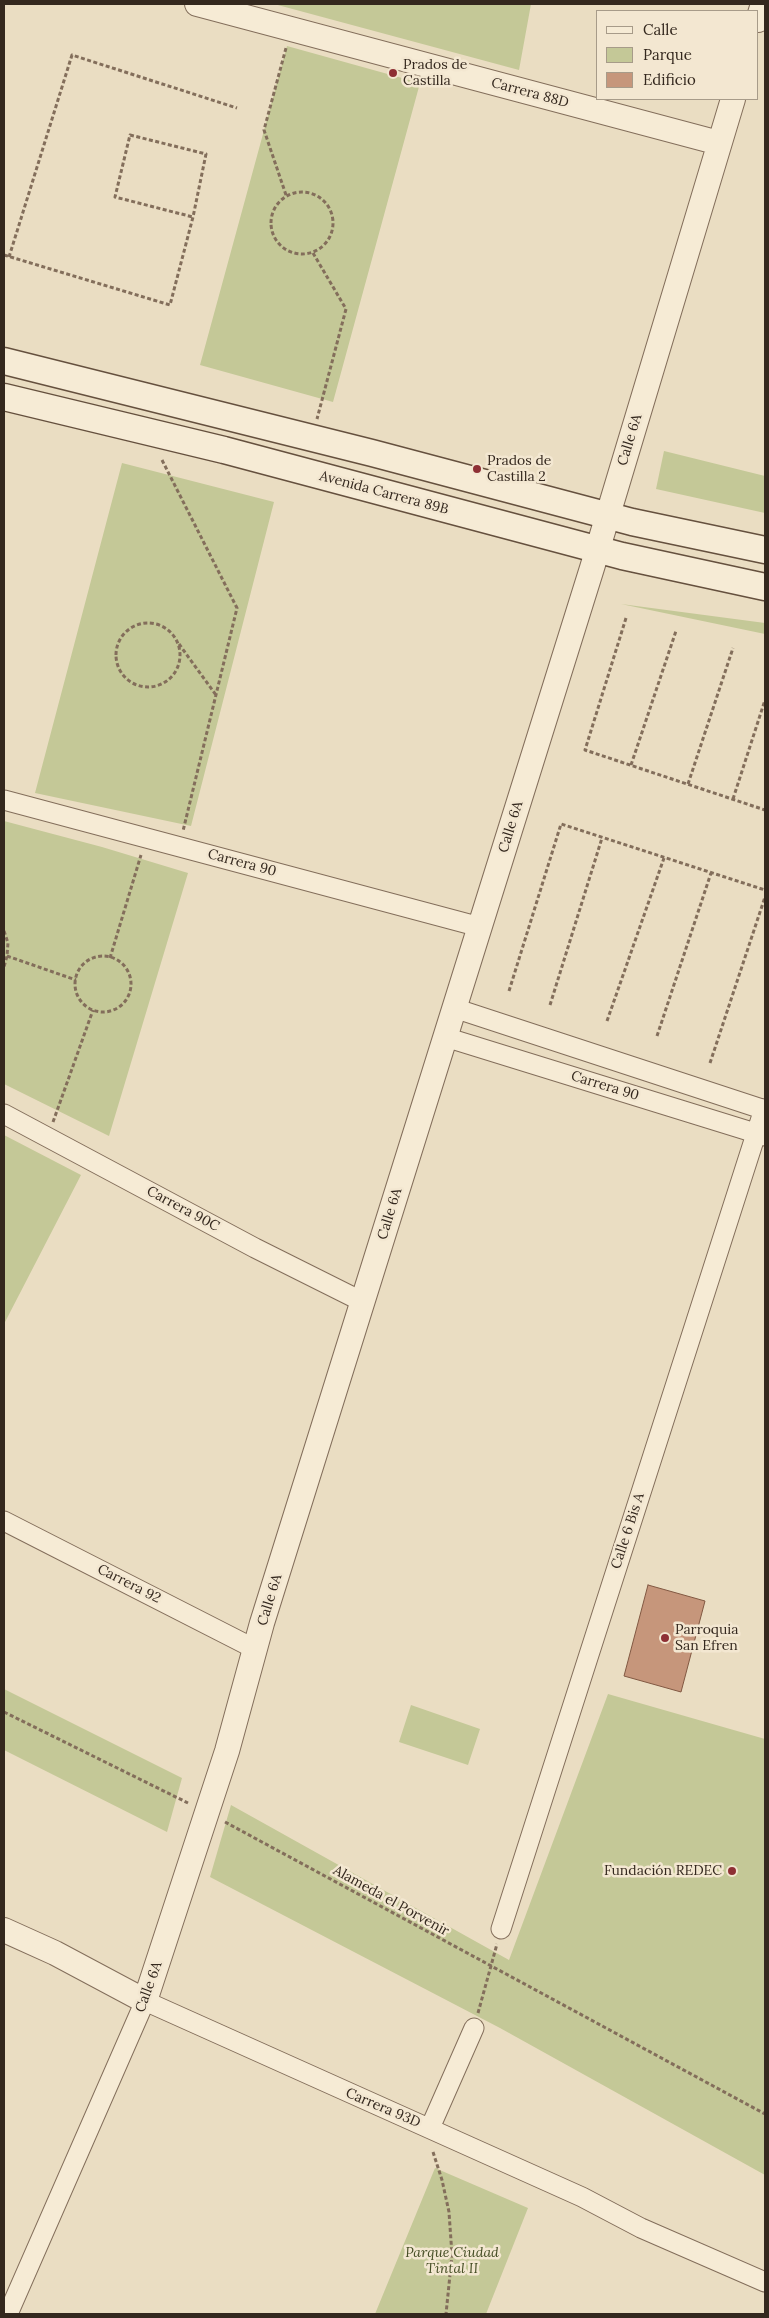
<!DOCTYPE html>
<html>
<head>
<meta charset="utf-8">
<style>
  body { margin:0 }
  #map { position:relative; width:769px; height:2318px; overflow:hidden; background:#eaddc2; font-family:Lora,serif }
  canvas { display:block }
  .frame { position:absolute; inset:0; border:5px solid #34281e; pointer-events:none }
  .legend { position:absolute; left:596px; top:10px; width:162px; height:90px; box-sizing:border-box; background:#f3e7d1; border:1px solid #a79b89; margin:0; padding:6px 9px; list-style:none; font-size:15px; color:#34281e }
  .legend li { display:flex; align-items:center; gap:10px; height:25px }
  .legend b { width:25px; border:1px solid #a79b89 }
</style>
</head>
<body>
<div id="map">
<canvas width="769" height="2318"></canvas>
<div class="frame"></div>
<ul class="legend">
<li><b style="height:6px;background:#f6ebd5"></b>Calle</li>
<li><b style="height:14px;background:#c4c897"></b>Parque</li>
<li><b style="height:14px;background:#c6967b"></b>Edificio</li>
</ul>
</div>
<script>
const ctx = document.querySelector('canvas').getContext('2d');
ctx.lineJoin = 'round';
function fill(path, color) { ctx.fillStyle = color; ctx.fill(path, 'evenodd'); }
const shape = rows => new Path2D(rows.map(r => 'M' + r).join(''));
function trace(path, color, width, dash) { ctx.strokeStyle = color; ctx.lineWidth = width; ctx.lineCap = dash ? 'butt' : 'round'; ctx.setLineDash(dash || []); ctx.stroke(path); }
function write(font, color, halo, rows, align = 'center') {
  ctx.font = font + ' Lora,serif'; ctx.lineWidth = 5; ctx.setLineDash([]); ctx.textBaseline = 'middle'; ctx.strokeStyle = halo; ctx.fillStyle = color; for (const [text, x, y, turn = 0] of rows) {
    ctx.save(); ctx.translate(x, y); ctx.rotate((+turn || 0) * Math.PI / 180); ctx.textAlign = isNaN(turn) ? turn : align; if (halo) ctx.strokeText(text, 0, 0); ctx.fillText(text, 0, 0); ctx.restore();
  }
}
fill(shape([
  [274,4,531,4,519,70],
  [287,46,420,83,333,402,200,365],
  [664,451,765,476,765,513,656,489],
  [122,463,274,502,191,826,35,793],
  [621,604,765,623,765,634],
  [4,821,102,847,188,873,109,1136,4,1084],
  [4,1135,81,1175,4,1324],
  [4,1689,182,1778,167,1832,4,1750],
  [608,1694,765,1739,765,2175,500,2028,210,1877,231,1805,509,1960],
  [411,1705,480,1729,468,1765,399,1742],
  [435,2168,528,2208,486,2314,375,2314]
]), '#c4c897');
const building = shape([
  [648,1585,705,1601,681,1692,624,1676,648,1585]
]);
fill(building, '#c6967b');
trace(building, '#815842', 1);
const minor = shape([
  [4,800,480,927],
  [454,1008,765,1110],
  [445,1037,765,1136],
  [4,1114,255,1248,363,1302],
  [4,1521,255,1649],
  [501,1929,764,1109],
  [430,2128,474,2028],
  [8,2314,145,2001,582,2197,641,2228,765,2282]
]);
const tertiary = shape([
  [197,4,719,143],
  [758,20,763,4],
  [4,1930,55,1953,145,2001,227,1751,262,1623,592,568,733,99]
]);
const secondary = shape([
  [4,361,372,453,632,522,765,550],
  [4,397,224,450,622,556,765,587]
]);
trace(minor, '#836e5b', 21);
trace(tertiary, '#836e5b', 26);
trace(secondary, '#65503e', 29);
trace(shape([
  '271 223a31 31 0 1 1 62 0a31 31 0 1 1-62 0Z',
  [286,195,264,130,286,48],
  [313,253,346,309,317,419],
  [4,255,170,305,193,217,206,154,130,135,115,197,193,217],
  [9,257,72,55,237,108],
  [162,460,237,608,183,831],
  [626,618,585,750,765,810],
  '116 655a32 32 0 1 1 64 0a32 32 0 1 1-64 0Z',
  [179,644,216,695],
  [631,765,676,631],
  [688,784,733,648],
  [733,799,765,700],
  [4,931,8,943,7,956,4,967],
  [7,956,76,980],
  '75 984a28 28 0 1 1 56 0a28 28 0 1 1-56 0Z',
  [110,958,141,855],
  [509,991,561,824,765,890],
  [550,1005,602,838],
  [607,1021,664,858],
  [657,1036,711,873],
  [710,1063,765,897],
  [53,1122,93,1010],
  [4,1712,188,1803],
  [225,1822,765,2114],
  [478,2013,497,1944],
  [433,2152,442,2180,449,2212,452,2255,446,2314]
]), '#836e5b', 3, [4, 2.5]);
trace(minor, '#f6ebd5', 19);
trace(tertiary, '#f6ebd5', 24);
trace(secondary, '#f6ebd5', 26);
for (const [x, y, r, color] of [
  [393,73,5,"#8e2f34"],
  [477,469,5,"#8e2f34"],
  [665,1638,5,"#8e2f34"],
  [732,1871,5,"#8e2f34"]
]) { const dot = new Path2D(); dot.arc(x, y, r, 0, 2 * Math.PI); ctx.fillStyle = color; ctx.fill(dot); trace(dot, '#f3e7d1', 2); }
write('14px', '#34281e', '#f3e7d1', [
  ["Prados de",403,65],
  ["Castilla",403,81],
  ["Prados de",487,461],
  ["Castilla 2",487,477],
  ["Parroquia",675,1630],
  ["San Efren",675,1646],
  ["Fundación REDEC",722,1871,"right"]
], 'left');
write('14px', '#34281e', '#f3e7d1', [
  ["Carrera 88D",530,93,15],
  ["Calle 6A",630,440,-73],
  ["Avenida Carrera 89B",384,493,15],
  ["Calle 6A",511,827,-73],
  ["Carrera 90",242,863,15],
  ["Carrera 90",605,1086,17],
  ["Carrera 90C",183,1209,28],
  ["Calle 6A",390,1214,-73],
  ["Calle 6 Bis A",628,1531,-72],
  ["Carrera 92",129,1584,27],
  ["Calle 6A",270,1600,-73],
  ["Alameda el Porvenir",391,1901,29],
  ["Calle 6A",149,1987,-70],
  ["Carrera 93D",383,2108,23]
]);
write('italic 14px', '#474f26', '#f3e7d1', [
  ["Parque Ciudad",452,2253],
  ["Tintal II",452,2269]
]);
</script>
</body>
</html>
